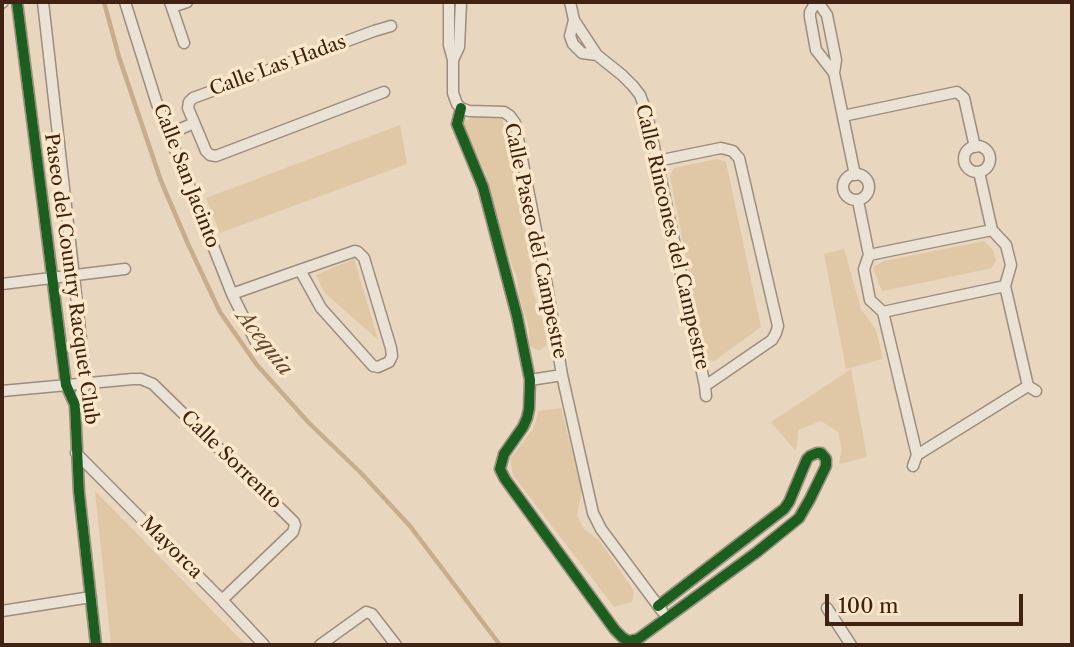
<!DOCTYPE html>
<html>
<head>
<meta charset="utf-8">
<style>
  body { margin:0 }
  #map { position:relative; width:1074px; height:647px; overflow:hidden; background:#e8d6be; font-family:"Libre Caslon Text",serif }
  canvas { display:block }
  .frame { position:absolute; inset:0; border:4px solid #3f2212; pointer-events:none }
  .scale { position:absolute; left:825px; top:594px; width:198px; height:32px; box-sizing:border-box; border:4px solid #3f2212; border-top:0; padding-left:9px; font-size:21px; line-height:24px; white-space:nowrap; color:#3f2212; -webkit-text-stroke:5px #fbe7ca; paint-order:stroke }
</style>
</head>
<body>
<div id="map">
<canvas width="1074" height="647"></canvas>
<div class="frame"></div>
<div class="scale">100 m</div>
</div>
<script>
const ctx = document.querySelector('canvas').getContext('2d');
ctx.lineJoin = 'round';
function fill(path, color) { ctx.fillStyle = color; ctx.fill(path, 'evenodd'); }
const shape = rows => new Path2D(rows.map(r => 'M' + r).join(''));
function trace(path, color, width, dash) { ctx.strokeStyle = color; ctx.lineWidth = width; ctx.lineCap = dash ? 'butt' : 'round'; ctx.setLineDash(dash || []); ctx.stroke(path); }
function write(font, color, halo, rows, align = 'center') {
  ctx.font = font + ' "Libre Caslon Text",serif'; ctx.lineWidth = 7; ctx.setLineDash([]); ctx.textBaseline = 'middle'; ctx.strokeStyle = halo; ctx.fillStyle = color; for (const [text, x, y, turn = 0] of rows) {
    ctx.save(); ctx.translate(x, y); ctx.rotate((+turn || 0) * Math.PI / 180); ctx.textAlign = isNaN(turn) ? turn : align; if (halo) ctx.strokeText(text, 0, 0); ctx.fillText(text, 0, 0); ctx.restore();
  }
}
fill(shape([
  [502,117,521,212,531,251,531,286,544,325,547,345,539,351,530,346,529,329,519,296,517,278,503,241,486,175,462,122,471,118],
  [400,125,407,164,220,233,206,198],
  [717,159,726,162,761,327,714,361,706,359,670,176,674,168],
  [984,241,993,250,996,260,992,268,883,291,879,285,873,267,884,261],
  [844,249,861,309,876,330,883,359,846,369,824,254],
  [354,259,378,340,324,292,316,275],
  [851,369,867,457,839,464,842,449,838,432,821,421,798,430,797,446,795,450,771,422],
  [561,408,582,490,577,515,584,529,599,540,634,591,632,602,614,607,513,475,510,459,533,429,539,411],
  [95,491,246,645,111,645]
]), '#e0c7a6');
trace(shape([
  [104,2,119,57,161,181,188,244,220,312,257,365,309,423,361,473,410,526,500,645]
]), '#c8ad8d', 4.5);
const minor = shape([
  [17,2,66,385,75,405,79,492,96,645],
  [43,2,86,383,75,405],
  [125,2,157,104,232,294,258,346],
  [170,2,184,43],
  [449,2,449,45,453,60,453,93,457,104,461,108,469,111,504,112,510,116,515,123,547,286,562,375,593,513,601,529,662,611],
  [570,2,574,20,597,55,622,75,633,86,640,95,647,114,705,386,706,396],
  [816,2,810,12,810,17,816,50,834,73],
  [818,2,827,15,836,60,834,73,855,175],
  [2,3,3,2],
  [172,7,187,2],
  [574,20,570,36,573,44,582,53,597,55],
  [453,60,459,47,461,2],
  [384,92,216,156,210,155,206,151,188,108,189,102,193,98,374,31,391,26],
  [461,108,457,124,483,187,517,316,530,380,529,409,527,418,523,427,504,454,500,469,505,479,615,630,623,638,629,641,638,639,757,552,799,518,810,499,826,466,826,459,821,453,817,453,810,456,807,459,789,502,784,509,658,606],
  [843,116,957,92,964,98,975,147],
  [169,134,194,123],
  '964 159a13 13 0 1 1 26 0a13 13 0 1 1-26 0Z',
  [657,161,721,148,733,151,736,155,739,158,778,326,776,333,772,340,705,386],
  [979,172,992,230,1006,245,1011,265,1005,286,1028,386],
  '843 187a13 13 0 1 1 26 0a13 13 0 1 1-26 0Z',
  [858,201,869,255,864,269,870,300,883,312,917,455],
  [869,255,992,230],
  [2,284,125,269],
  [232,294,300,270,355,251,358,252,364,258,391,348,392,356,389,362,378,367,373,366,321,308,300,270],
  [883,312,1005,286],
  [530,380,562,375],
  [2,391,133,379,141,379,153,384,294,522,295,525,293,532,222,600],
  [76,453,222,600,264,645],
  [913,466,917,455,1028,386,1036,391],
  [827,608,851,645],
  [2,611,91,597],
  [320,645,366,612,372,614,396,645]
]);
trace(minor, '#9c8d7e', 13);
trace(minor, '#ebe2d6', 10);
trace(shape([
  [17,2,66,385,75,405,79,492,96,645],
  [461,108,457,124,483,187,517,316,530,380,529,409,527,418,523,427,504,454,500,469,505,479,615,630,623,638,629,641,638,639,757,552,799,518,810,499,826,466,826,459,821,453,817,453,810,456,807,459,789,502,784,509,658,606]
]), '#1b5e20', 10);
write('19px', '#3f2212', '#fbe7ca', [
  ["Calle Las Hadas",278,66,-20],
  ["Calle San Jacinto",186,176,69],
  ["Calle Rincones del Campestre",672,237,77],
  ["Calle Paseo del Campestre",535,241,78],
  ["Paseo del Country Racquet Club",71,279,82],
  ["Calle Sorrento",231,460,44],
  ["Mayorca",171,548,45]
]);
write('italic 21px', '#644631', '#fbe7ca', [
  ["Acequia",264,343,52]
]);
</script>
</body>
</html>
